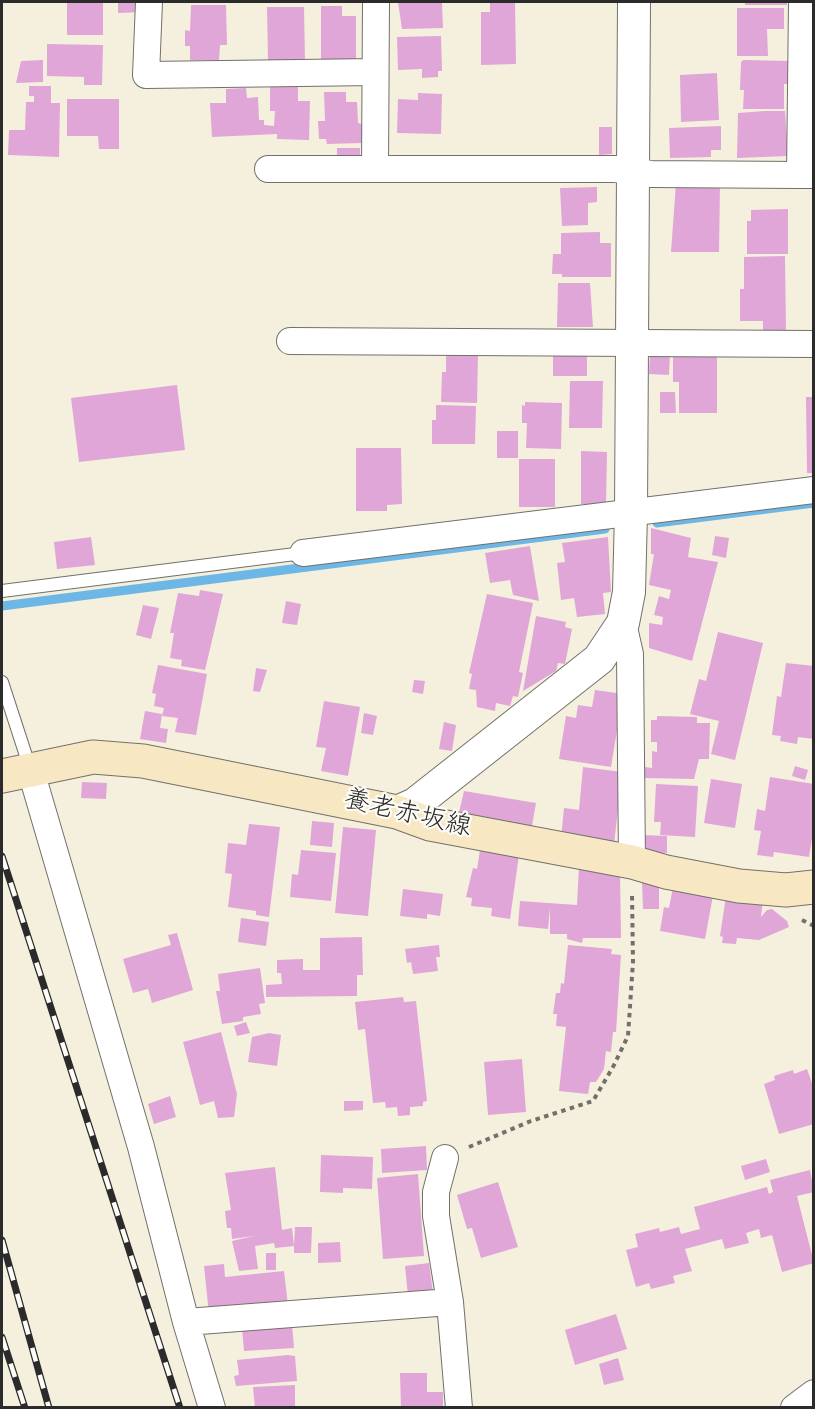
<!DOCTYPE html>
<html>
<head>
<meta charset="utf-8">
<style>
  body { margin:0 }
  #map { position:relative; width:815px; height:1409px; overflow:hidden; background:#f5f0de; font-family:"Indie Flower",sans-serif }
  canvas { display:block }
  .frame { position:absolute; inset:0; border:3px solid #2b2b2b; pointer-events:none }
</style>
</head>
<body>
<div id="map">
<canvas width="815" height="1409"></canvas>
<div class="frame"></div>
</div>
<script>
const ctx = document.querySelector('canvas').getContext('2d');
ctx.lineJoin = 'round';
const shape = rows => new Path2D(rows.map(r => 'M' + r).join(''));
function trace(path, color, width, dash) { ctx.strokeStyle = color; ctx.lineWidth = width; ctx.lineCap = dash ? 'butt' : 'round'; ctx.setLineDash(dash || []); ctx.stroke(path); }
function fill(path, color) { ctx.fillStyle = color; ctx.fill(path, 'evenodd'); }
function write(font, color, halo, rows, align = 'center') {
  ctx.font = font + ' "Indie Flower","Klee One",sans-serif'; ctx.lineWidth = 4.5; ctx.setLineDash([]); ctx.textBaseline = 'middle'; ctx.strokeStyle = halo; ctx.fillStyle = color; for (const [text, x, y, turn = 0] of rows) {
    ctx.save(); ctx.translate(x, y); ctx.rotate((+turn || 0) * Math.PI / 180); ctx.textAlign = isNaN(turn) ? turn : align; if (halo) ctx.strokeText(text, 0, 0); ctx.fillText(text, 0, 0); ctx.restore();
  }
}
trace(shape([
  [657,523,814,503],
  [2,606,605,529]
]), '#6cb7e5', 9);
fill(shape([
  [67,2,103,2,103,35,67,35],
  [118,2,144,2,144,12,118,13],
  [398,2,442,2,443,28,402,29],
  [490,2,515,2,516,64,481,65,481,12,490,12],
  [745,2,787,2,787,5,745,5],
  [191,5,226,5,227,45,220,45,219,60,190,60,190,46,185,46,185,30,190,31],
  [321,6,342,6,342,16,356,16,356,63,321,64],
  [267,7,304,7,305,61,268,61],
  [737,8,784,8,784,29,767,29,768,56,737,56],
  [441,36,442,71,438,71,438,77,422,78,422,69,398,70,397,37],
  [47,44,103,45,102,85,84,85,84,77,47,76],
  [43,60,43,82,16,83,21,61],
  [743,60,790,61,789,84,784,84,784,109,743,109,744,90,740,90,741,62],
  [717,73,719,120,681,122,680,75],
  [270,82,298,82,298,101,310,101,309,140,277,139,277,134,212,137,210,103,226,103,226,89,246,88,247,98,258,97,259,120,264,120,264,125,274,126,275,111,270,111],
  [29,86,51,86,51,103,60,103,59,157,8,155,9,130,25,130,26,102,34,102,34,96,29,96],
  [324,92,346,92,346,102,357,102,358,123,362,124,363,143,327,144,326,139,319,139,318,121,325,121],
  [418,93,442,94,441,134,397,133,398,99,418,100],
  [67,99,119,99,119,149,99,149,98,136,67,136],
  [765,111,785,111,788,156,737,158,738,113],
  [721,126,721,150,711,150,711,157,670,158,669,128],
  [599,127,612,127,612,154,599,155],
  [337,148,360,148,360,158,337,158],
  [676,183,720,184,719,252,671,252],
  [597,187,597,202,588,203,588,225,562,226,560,188],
  [788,209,788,254,747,254,747,221,751,221,751,210],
  [600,232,600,243,611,243,611,277,562,277,562,274,552,274,553,254,561,254,561,233],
  [785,256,786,333,763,334,763,321,740,321,740,289,744,289,744,257],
  [558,283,590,283,593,327,557,327],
  [446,353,478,354,477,403,441,402,442,372,446,372],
  [553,354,587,354,587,376,553,376],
  [650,354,670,354,669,375,649,374],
  [673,355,717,355,717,413,679,413,679,382,673,382],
  [570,381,603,381,602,428,569,428],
  [177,385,185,450,79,462,71,398],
  [660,392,675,392,676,413,660,413],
  [806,397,814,397,814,473,807,473],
  [525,402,562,403,561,449,526,448,527,423,522,423,522,405,525,406],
  [436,405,476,406,475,444,432,444,432,420,436,420],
  [497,431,518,431,518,458,497,458],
  [356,448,401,448,402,504,387,505,387,511,356,511],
  [581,451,607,452,606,504,581,504],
  [519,459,555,459,555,507,519,507],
  [651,528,691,538,688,557,718,562,692,661,649,648,649,623,662,625,663,617,654,615,659,596,669,599,671,590,649,585,654,554,651,554],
  [715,536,729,538,726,558,712,555],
  [91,537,95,565,57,569,54,542],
  [608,537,611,592,603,593,605,614,577,617,574,598,561,600,557,563,565,562,562,543],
  [530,546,534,571,539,601,513,595,510,580,490,583,485,553],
  [200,590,223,594,205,670,181,666,182,660,170,658,174,633,170,633,178,593,199,596],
  [487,594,533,603,519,672,523,673,518,697,513,696,510,706,496,703,495,711,477,707,476,690,469,689,472,674,469,673],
  [286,601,301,604,297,625,282,623],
  [143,605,159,608,151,639,136,635],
  [536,616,566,622,565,627,572,629,565,664,558,663,556,671,523,691],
  [718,632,763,643,735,760,711,754,719,721,690,714,699,679,706,681],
  [786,663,814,666,814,739,798,737,797,744,780,741,781,736,772,735,777,696,781,697],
  [158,665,207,674,196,735,175,732,178,718,162,716,164,708,154,706,156,694,152,693],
  [256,668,267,670,260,692,253,691],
  [414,680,425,681,423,694,412,692],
  [595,690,623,694,611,767,559,759,566,716,576,718,578,705,592,707],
  [324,701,360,707,348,776,321,771,326,748,316,747],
  [145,711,162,714,160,728,168,729,166,743,140,739],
  [364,713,377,716,373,735,361,733],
  [657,716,697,717,697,723,710,723,709,759,699,759,694,779,645,778,645,767,652,768,652,751,657,752,657,742,651,742,651,720,657,720],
  [444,722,456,725,452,751,439,749],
  [795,766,808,770,805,780,792,776],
  [583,767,622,772,614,845,561,837,564,808,579,810],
  [770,777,814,784,814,826,809,857,774,852,773,857,757,855,761,831,754,830,757,809,765,811],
  [711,779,742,784,735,828,704,823],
  [82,782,107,783,106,799,81,798],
  [656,784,698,786,695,837,660,835,661,822,654,822],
  [464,791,536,803,531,831,458,817],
  [312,821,334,823,332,847,310,845],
  [249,824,280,827,269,917,256,915,256,911,228,907,232,874,225,873,228,843,246,845],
  [343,827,376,830,368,916,335,913],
  [643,835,667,836,667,853,643,852],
  [301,850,336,853,331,901,290,897,292,874,298,875],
  [480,850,519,855,510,919,491,916,492,908,471,906,472,898,466,897,473,868,477,869],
  [579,865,620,872,621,938,583,938,582,943,567,939,567,934,550,934,550,908,548,929,518,926,520,901,577,905],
  [642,881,659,881,659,909,643,909],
  [674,882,714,890,705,939,660,931,664,907,669,908],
  [403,889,443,894,440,916,427,914,427,919,400,916],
  [726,896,763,899,761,917,767,910,772,909,787,921,789,927,759,940,737,938,736,944,722,943,723,937,720,936],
  [241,918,269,922,266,946,238,942],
  [177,933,193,990,152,1003,148,989,133,993,123,959,171,945,168,935],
  [362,937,363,975,357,975,357,996,266,997,266,985,282,984,281,973,277,973,277,960,303,959,303,970,320,970,320,938],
  [439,945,440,957,436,957,438,971,413,974,411,962,407,963,405,949],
  [568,945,612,949,611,954,621,955,616,1032,613,1032,611,1052,606,1051,604,1069,596,1082,590,1082,588,1094,559,1091,566,1027,556,1026,557,1014,553,1014,556,993,560,993,561,983,564,984],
  [260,968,265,1003,259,1004,261,1014,243,1017,243,1021,222,1024,216,991,220,991,218,974],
  [403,997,404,1002,416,1001,427,1101,423,1102,423,1106,410,1107,410,1115,398,1116,397,1107,386,1108,385,1102,373,1103,365,1029,358,1030,355,1002],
  [246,1022,250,1033,237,1036,234,1026],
  [221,1032,237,1094,234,1117,218,1118,214,1101,200,1105,183,1042],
  [269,1033,281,1035,277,1066,248,1062,252,1037],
  [522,1059,526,1112,488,1115,484,1062],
  [807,1069,814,1089,814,1124,779,1134,764,1084,775,1080,774,1076,793,1070,794,1074],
  [170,1096,176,1117,154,1124,148,1104],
  [344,1101,363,1101,363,1110,344,1111],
  [426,1146,427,1170,382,1173,381,1149],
  [321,1155,373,1157,372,1189,343,1188,343,1193,320,1192],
  [766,1159,770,1172,745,1180,741,1166],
  [275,1167,282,1230,292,1228,294,1246,295,1227,312,1227,311,1253,294,1253,294,1246,275,1248,274,1243,255,1246,258,1269,239,1271,232,1241,254,1236,232,1239,231,1228,227,1228,225,1211,231,1210,225,1173],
  [810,1170,814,1192,797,1196,814,1263,782,1272,772,1235,761,1238,759,1229,746,1233,749,1243,725,1249,722,1239,685,1249,692,1271,673,1276,675,1283,651,1289,649,1283,636,1287,626,1250,638,1247,635,1234,659,1228,660,1232,679,1227,681,1234,700,1229,694,1207,767,1187,769,1194,773,1192,770,1180],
  [418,1174,424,1256,383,1259,377,1178],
  [498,1182,518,1247,481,1258,472,1228,467,1229,457,1195],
  [340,1242,341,1262,318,1263,318,1243],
  [266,1253,276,1253,276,1270,266,1270],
  [429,1263,433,1293,408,1296,405,1266],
  [224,1264,225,1277,284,1271,288,1305,209,1314,204,1266],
  [616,1314,627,1349,575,1365,565,1330],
  [292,1324,294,1348,244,1351,242,1328],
  [288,1355,295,1356,297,1381,236,1386,234,1376,239,1375,237,1360],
  [618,1358,624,1380,604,1385,599,1364],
  [400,1373,427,1373,427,1392,443,1392,443,1408,401,1408],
  [295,1385,295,1408,255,1408,253,1387]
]), '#dfa6d7');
const service = shape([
  [2,591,303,553],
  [2,682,30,768]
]);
const minor = shape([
  [149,2,146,75,375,72],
  [802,2,800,175,814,175],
  [375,168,376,2],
  [268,169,615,169,651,174,800,175],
  [290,341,814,344],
  [303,553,814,490],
  [623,623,630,654,632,862],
  [30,768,141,1147,186,1322,212,1408],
  [445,1158,436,1192,436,1216,450,1302,459,1408],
  [186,1322,450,1302],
  [794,1408,814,1393]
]);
const tertiary = shape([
  [397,812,415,804,599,659,623,623,629,592,631,513,634,2]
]);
const secondary = shape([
  [2,776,93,757,143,761,397,812,430,824,632,862,666,872,739,886,786,890,814,887]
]);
trace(service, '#72706a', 14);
trace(minor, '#72706a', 28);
trace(tertiary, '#72706a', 34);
trace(secondary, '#72706a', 35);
trace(shape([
  [802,920,814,926],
  [469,1147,531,1121,593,1101,613,1067,628,1036,633,962,632,893]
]), '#72706a', 4, [4.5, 4.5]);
trace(service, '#fff', 12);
trace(minor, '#fff', 26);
trace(tertiary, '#fff', 32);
trace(secondary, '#f7e8c3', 33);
const rail = shape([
  [2,856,180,1408],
  [2,1240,49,1408],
  [2,1337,25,1408]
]);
trace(rail, '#2b2b2b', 7);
trace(rail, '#fdfcf7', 4.5, [14]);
write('26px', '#2b2b2b', '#fdfcf7', [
  ["養老赤坂線",407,816,13]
]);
</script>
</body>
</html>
